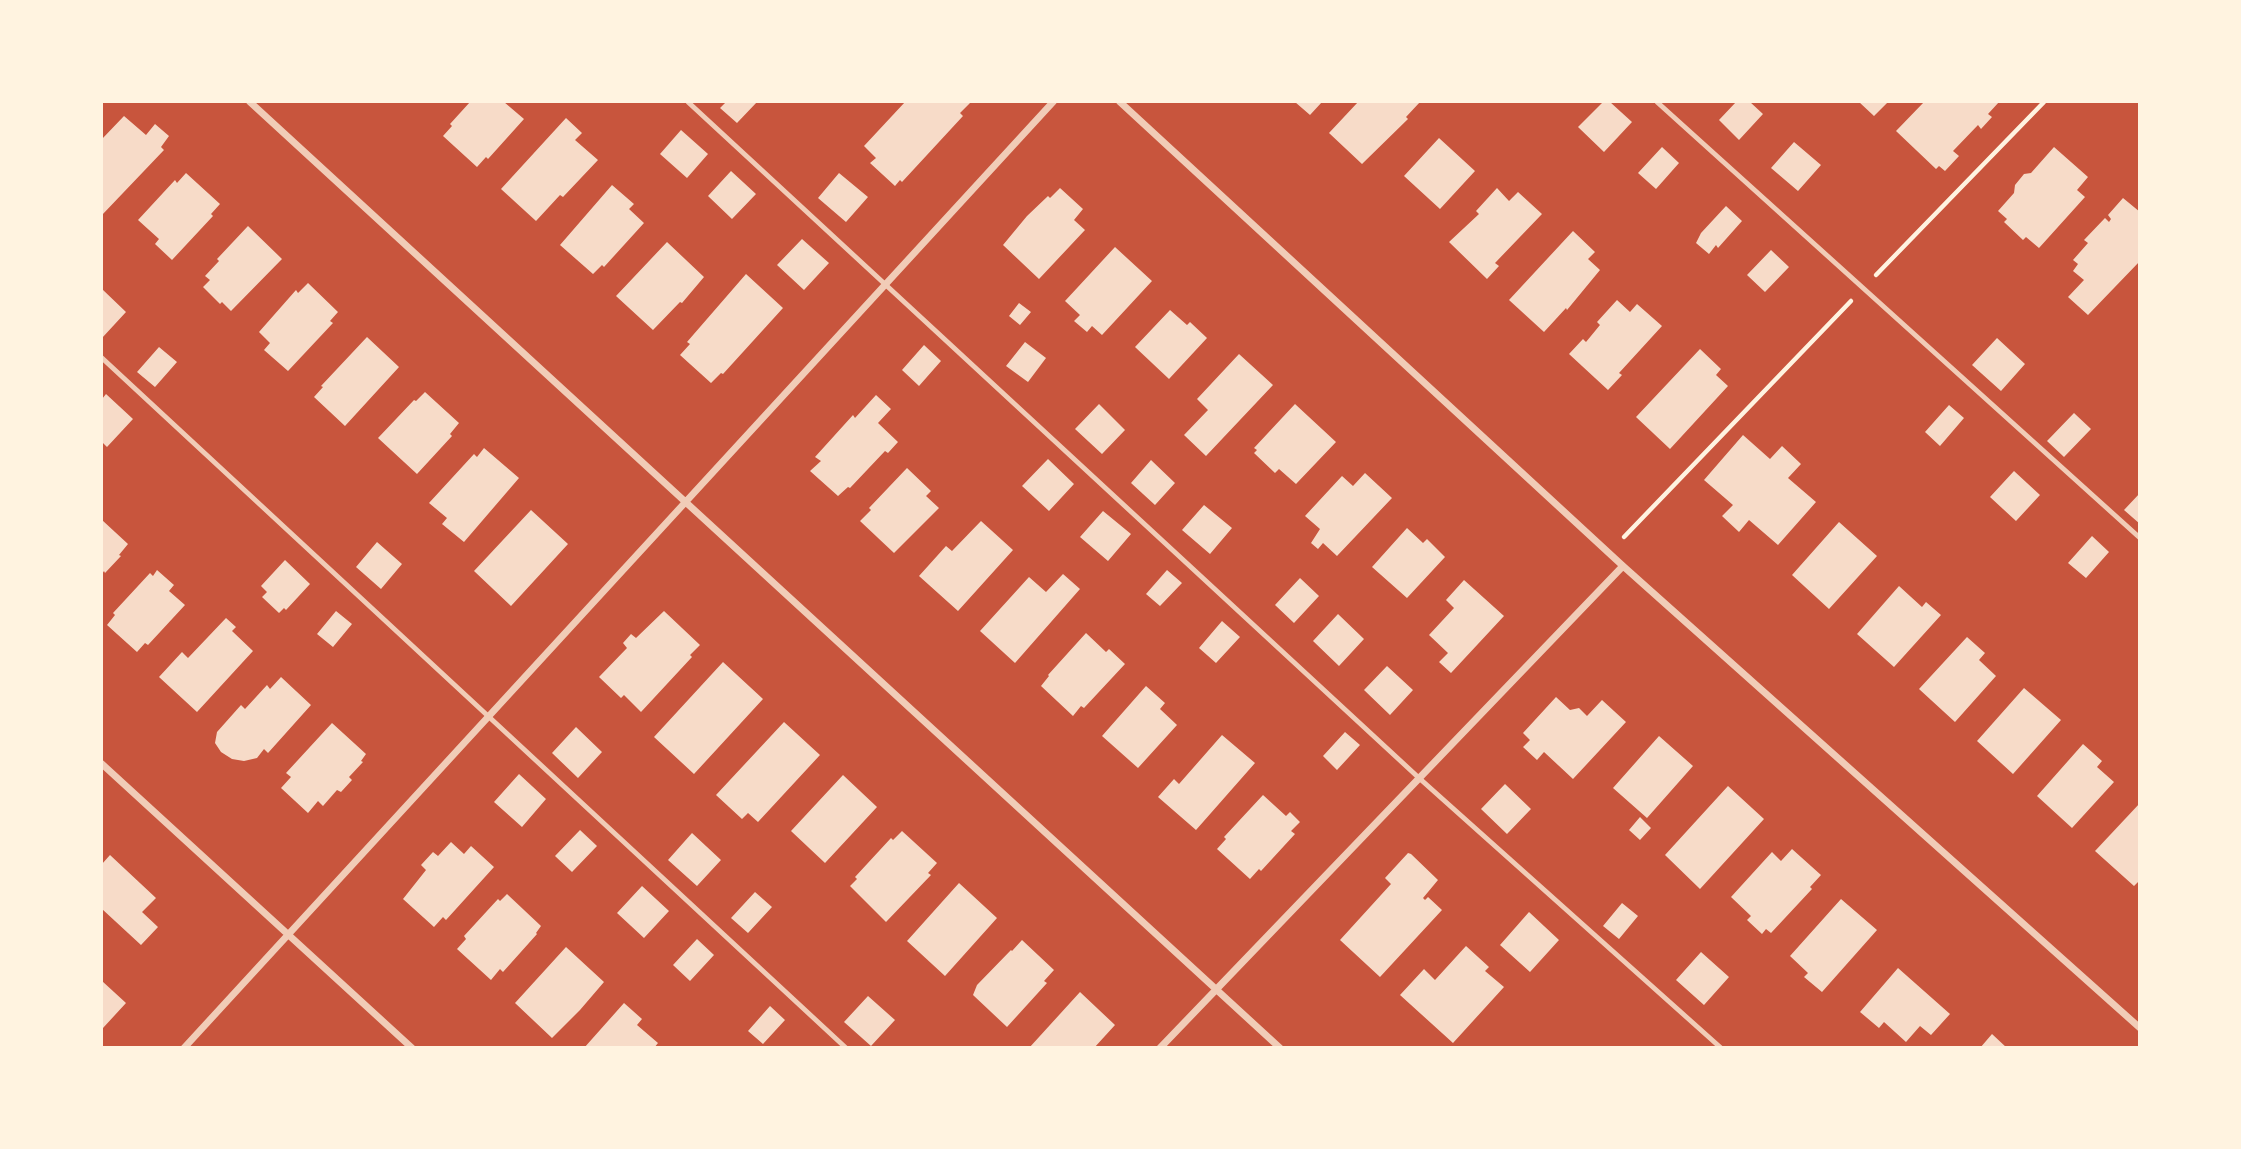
<!DOCTYPE html>
<html>
<head>
<meta charset="utf-8">
<style>
  body { margin:0 }
  #map { position:relative; width:2241px; height:1149px; overflow:hidden; background:#c8553d; font-family:Raleway,sans-serif }
  canvas { display:block }
  .frame { position:absolute; inset:0; border:103px solid #fff3e0; pointer-events:none }
</style>
</head>
<body>
<div id="map">
<canvas width="2241" height="1149"></canvas>
<div class="frame"></div>
</div>
<script>
const ctx = document.querySelector('canvas').getContext('2d');
ctx.lineJoin = 'round';
function fill(path, color) { ctx.fillStyle = color; ctx.fill(path, 'evenodd'); }
const shape = rows => new Path2D(rows.map(r => 'M' + r).join(''));
function trace(path, color, width, dash) { ctx.strokeStyle = color; ctx.lineWidth = width; ctx.lineCap = dash ? 'butt' : 'round'; ctx.setLineDash(dash || []); ctx.stroke(path); }
fill(shape([
  [470,102,504,102,524,119,488,159,486,157,477,167,443,136,452,126,450,124],
  [726,102,757,102,737,123,720,108],
  [905,102,968,102,970,103,960,113,963,116,902,182,900,180,895,186,870,163,876,158,864,146],
  [1295,102,1322,102,1310,115],
  [1358,102,1420,102,1406,117,1408,119,1362,164,1329,133],
  [1603,102,1610,102,1632,122,1604,152,1578,127],
  [1736,102,1750,102,1763,114,1739,140,1719,120],
  [1859,102,1888,102,1874,116],
  [1924,102,1999,102,1988,114,1992,117,1981,129,1978,125,1953,151,1959,156,1945,171,1939,166,1936,169,1896,131],
  [124,116,146,135,155,124,169,136,161,147,164,150,102,215,102,139],
  [566,118,582,133,575,140,598,160,563,197,560,195,536,221,501,189],
  [681,130,708,154,687,178,660,154],
  [1439,138,1475,171,1440,209,1404,176],
  [1794,142,1821,165,1798,191,1771,168],
  [1662,147,1679,163,1656,189,1638,173],
  [2054,147,2088,177,2077,190,2085,197,2039,248,2026,237,2023,240,2004,222,2007,219,1998,211,2014,193,2015,185,2024,174,2031,173],
  [731,171,756,194,732,219,708,196],
  [186,173,220,204,211,214,213,216,172,260,155,244,159,239,138,220,175,180,177,183],
  [839,173,868,197,846,222,818,198],
  [612,185,634,204,629,209,644,223,604,267,602,265,593,274,560,245],
  [1060,188,1083,209,1074,220,1085,230,1039,279,1003,245,1027,216,1048,196,1050,198],
  [1497,188,1509,201,1518,192,1542,214,1495,263,1499,266,1487,279,1449,242,1479,214,1476,211],
  [2123,198,2140,212,2140,261,2088,315,2068,297,2084,280,2073,271,2078,264,2073,260,2088,243,2084,240,2105,218,2109,222,2111,219,2108,215],
  [1726,206,1742,221,1718,248,1716,245,1709,254,1696,243,1701,233],
  [248,226,282,259,231,311,222,302,220,304,203,287,210,280,205,276,219,261,217,259],
  [1573,231,1595,252,1588,259,1600,270,1567,310,1566,308,1544,332,1509,300],
  [802,239,829,263,804,290,777,265],
  [667,242,704,277,682,303,680,302,653,330,616,296],
  [1115,247,1152,281,1102,335,1092,326,1087,332,1074,321,1080,315,1065,301],
  [1771,250,1789,267,1765,292,1747,275],
  [746,274,783,308,723,374,721,373,711,383,680,355,690,344,687,342],
  [308,283,338,312,330,321,333,323,288,371,264,350,270,343,259,332,296,290,298,293],
  [102,289,126,312,102,338],
  [1617,300,1630,312,1637,304,1662,326,1619,373,1622,375,1608,390,1569,354,1583,339,1586,342,1600,325,1597,322],
  [1019,303,1031,312,1020,325,1009,316],
  [1170,310,1187,325,1190,322,1207,338,1169,379,1135,347],
  [367,337,399,367,345,426,314,397,323,387,321,386],
  [1997,338,2025,364,2001,391,1972,365],
  [1025,342,1046,358,1028,382,1006,366],
  [924,345,941,361,919,386,902,370],
  [159,347,177,362,155,387,137,372],
  [1700,349,1721,369,1716,375,1728,386,1670,449,1636,417],
  [1239,354,1273,385,1206,456,1184,435,1208,410,1197,399],
  [425,392,459,423,450,434,452,436,417,474,378,438,414,400,416,401],
  [106,394,133,419,107,447,102,442,102,399],
  [876,395,891,409,878,423,898,442,888,453,885,451,850,488,848,487,838,496,810,471,821,461,815,457,853,415,855,418],
  [1099,404,1125,430,1102,454,1075,429],
  [1295,404,1336,442,1296,484,1279,469,1275,473,1254,453,1257,450,1254,448],
  [1949,405,1964,418,1940,446,1925,432],
  [2074,413,2091,429,2064,457,2047,441],
  [1743,435,1770,459,1782,446,1801,464,1788,478,1816,502,1778,545,1749,520,1739,532,1722,516,1733,505,1704,480],
  [484,448,519,478,464,542,442,524,447,518,429,503,474,454,477,457],
  [1048,459,1074,484,1049,511,1022,486],
  [1151,460,1175,483,1155,505,1131,483],
  [907,468,931,491,926,496,939,508,894,553,860,521,871,510,869,508],
  [2014,471,2040,495,2016,521,1990,497],
  [1365,473,1392,498,1337,556,1323,543,1318,549,1311,543,1320,529,1305,516,1342,476,1353,486],
  [2140,493,2140,524,2124,510],
  [1204,505,1232,528,1210,554,1182,530],
  [531,510,568,544,511,606,474,571],
  [1103,511,1131,534,1108,561,1080,537],
  [102,520,128,544,119,555,121,556,105,573,104,571,102,574],
  [981,521,1013,550,958,611,919,576,946,546,952,551],
  [1839,522,1877,556,1829,609,1792,575],
  [1407,528,1423,543,1427,539,1445,557,1407,598,1372,567],
  [2092,536,2109,552,2086,578,2068,563],
  [377,542,402,564,381,589,356,567],
  [285,560,310,584,286,610,284,608,279,613,262,597,267,592,261,586],
  [157,570,174,585,169,591,185,605,148,645,145,643,137,652,107,625,115,615,113,613,150,573,153,576],
  [1167,570,1182,583,1160,606,1146,594],
  [1063,574,1080,589,1015,663,980,631,1029,577,1046,592],
  [1300,578,1319,596,1294,623,1275,605],
  [1464,580,1504,616,1451,673,1439,662,1448,653,1429,635,1454,608,1446,600],
  [1899,586,1922,607,1926,602,1941,615,1894,667,1857,634],
  [336,611,352,624,333,647,317,634],
  [664,611,700,645,690,655,692,657,641,712,624,695,621,698,599,677,627,648,623,643,631,634,636,638],
  [1338,614,1364,639,1339,666,1313,641],
  [226,618,236,627,232,631,253,651,197,712,159,677,182,652,188,658],
  [1222,621,1240,637,1216,663,1199,648],
  [1086,633,1106,652,1109,649,1125,664,1084,708,1081,706,1073,716,1041,686,1049,676,1048,675],
  [1967,637,1985,653,1979,660,1996,676,1955,722,1919,689],
  [723,662,763,699,694,774,654,737],
  [1387,666,1413,690,1390,715,1364,690],
  [281,677,311,705,268,753,264,749,257,758,244,761,232,759,221,752,215,743,217,732,241,705,245,709,267,685,270,689],
  [1146,686,1165,703,1160,709,1177,725,1138,768,1102,736],
  [2024,688,2061,720,2013,774,1977,741],
  [1556,697,1570,710,1579,708,1587,716,1602,700,1626,722,1573,779,1544,752,1537,760,1523,747,1530,740,1523,733],
  [784,722,820,755,758,822,748,813,742,819,716,795],
  [332,723,366,754,361,761,363,762,349,777,352,780,341,792,337,790,323,806,318,801,308,813,281,788,291,777,286,773],
  [576,727,602,752,578,778,552,753],
  [1345,732,1360,745,1337,770,1323,756],
  [1222,735,1255,763,1196,830,1158,797,1174,779,1179,784],
  [1659,736,1693,766,1647,818,1613,788],
  [2083,744,2102,761,2097,767,2114,782,2072,828,2037,796],
  [519,774,546,799,522,827,494,802],
  [843,775,877,807,825,863,791,831],
  [1505,784,1531,809,1507,834,1481,809],
  [1728,786,1764,819,1700,889,1665,855],
  [1263,795,1286,816,1290,812,1300,822,1291,831,1295,834,1261,871,1259,869,1250,879,1217,849,1226,839,1224,837],
  [2140,803,2140,880,2134,886,2095,851],
  [1640,817,1651,828,1640,840,1629,830],
  [580,830,597,846,572,872,555,856],
  [902,831,937,863,928,873,931,875,886,922,850,886,857,879,855,877,891,838,893,840],
  [692,833,721,860,697,886,668,860],
  [451,842,464,854,471,846,494,867,446,920,443,917,434,927,403,899,426,870,421,865,433,852,438,856],
  [1792,849,1821,875,1810,887,1812,889,1771,933,1766,929,1762,934,1747,920,1751,916,1731,897,1772,852,1781,861],
  [1408,853,1411,854,1438,880,1423,898,1425,900,1428,897,1442,910,1380,977,1340,940,1391,884,1385,878],
  [110,855,156,898,142,912,158,927,141,945,102,909,102,864],
  [959,883,997,918,945,976,907,941],
  [642,886,669,911,644,938,617,913],
  [755,892,772,907,748,933,731,918],
  [507,894,541,926,536,933,537,934,503,972,500,969,491,980,457,949,466,939,464,936,498,899,500,901],
  [1841,899,1877,930,1822,992,1804,977,1808,973,1790,956],
  [1622,903,1638,916,1619,939,1603,926],
  [1529,912,1559,940,1530,972,1500,945],
  [697,939,714,955,690,981,673,965],
  [1022,940,1054,970,1044,981,1047,983,1007,1027,973,995,977,985,1011,950,1012,951],
  [1466,946,1489,967,1485,971,1504,987,1453,1043,1400,995,1424,969,1435,980],
  [566,947,604,982,580,1010,552,1038,515,1003],
  [1701,952,1729,977,1704,1005,1676,980],
  [1898,968,1950,1014,1931,1035,1920,1026,1906,1042,1884,1022,1879,1028,1860,1012],
  [102,981,126,1003,103,1028,102,1027],
  [1080,992,1115,1025,1094,1048,1029,1048],
  [868,996,895,1020,871,1046,844,1022],
  [624,1003,642,1019,637,1025,658,1043,654,1048,584,1048],
  [770,1006,785,1020,763,1044,748,1031],
  [1992,1034,2007,1048,1980,1048]
]), '#f7dbc8');
trace(shape([
  [1876,275,2044,102],
  [1624,537,1851,301]
]), '#fff3e0', 4.5);
trace(shape([
  [688,102,1419,778,1721,1048],
  [1657,102,2140,538],
  [102,358,846,1048]
]), '#f1ccb7', 5);
trace(shape([
  [250,102,1280,1048],
  [1120,102,1623,566,2140,1028],
  [102,764,412,1048],
  [184,1048,1053,102],
  [1160,1048,1623,566]
]), '#f1ccb7', 7);
</script>
</body>
</html>
